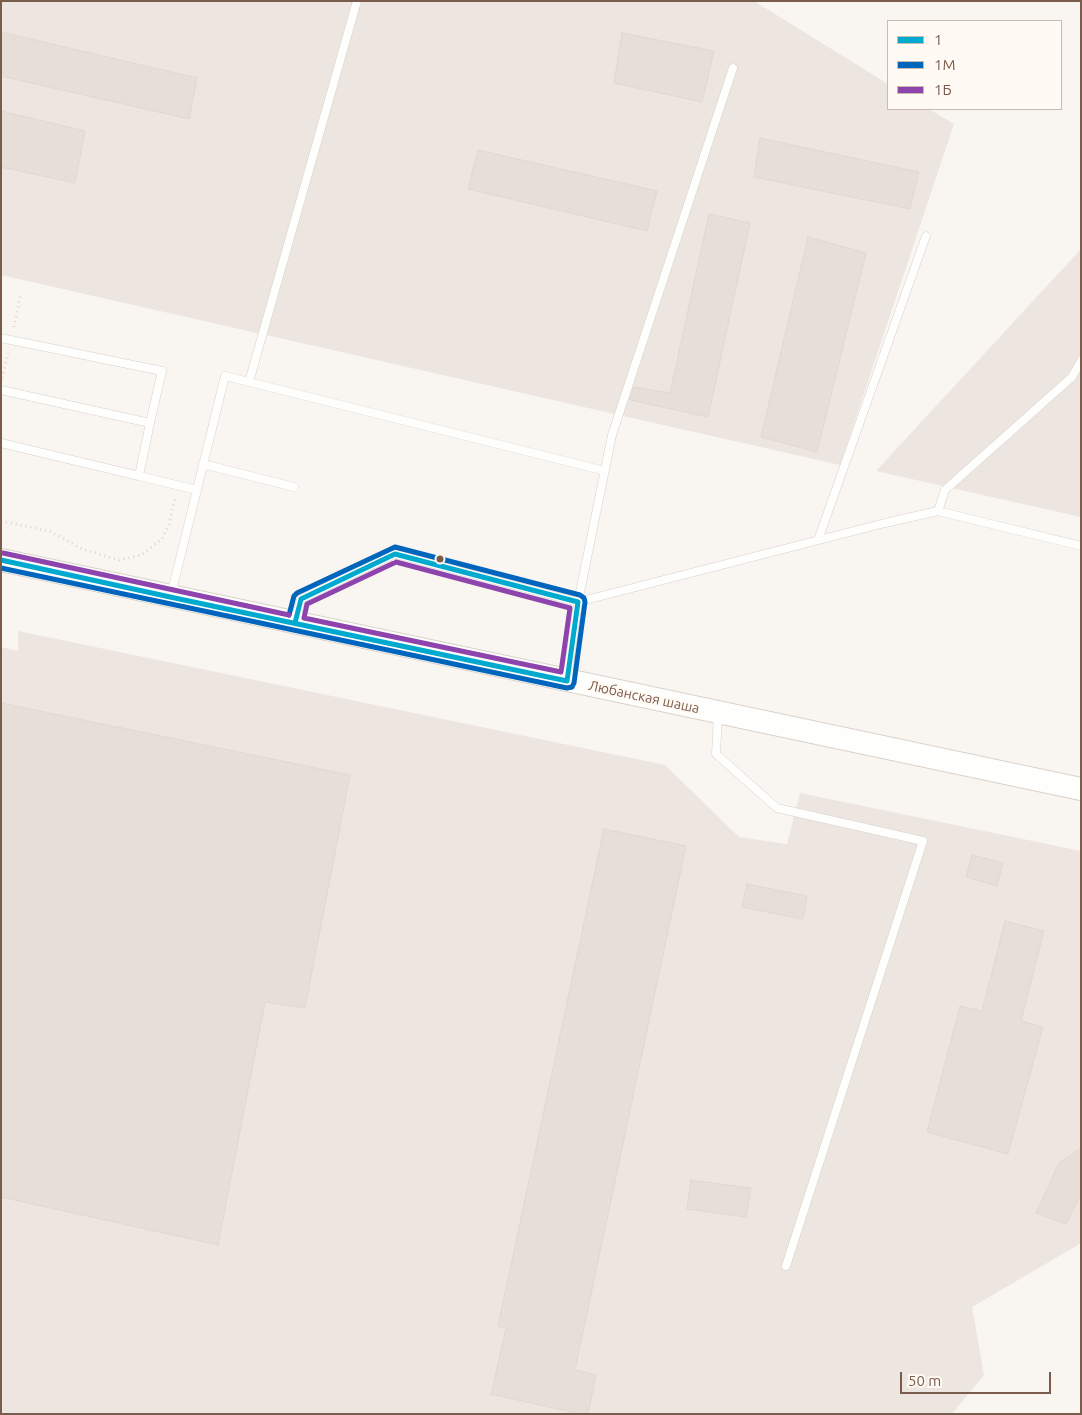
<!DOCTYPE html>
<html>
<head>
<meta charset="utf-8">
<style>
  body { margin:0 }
  #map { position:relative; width:1082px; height:1415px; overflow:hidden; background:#f9f5f0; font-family:Ubuntu,sans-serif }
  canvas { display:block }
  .frame { position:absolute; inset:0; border:2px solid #7a5c4d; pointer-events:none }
  .legend { position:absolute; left:887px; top:20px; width:175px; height:90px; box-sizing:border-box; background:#fffaf3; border:1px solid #cabbb1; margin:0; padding:6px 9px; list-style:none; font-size:15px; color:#7a5c4d }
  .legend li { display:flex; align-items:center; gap:10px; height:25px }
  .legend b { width:25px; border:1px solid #cabbb1 }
  .scale { position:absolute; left:900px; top:1372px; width:151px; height:22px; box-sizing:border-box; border:2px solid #7a5c4d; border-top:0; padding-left:6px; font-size:15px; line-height:18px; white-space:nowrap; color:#7a5c4d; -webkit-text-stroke:4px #fffaf3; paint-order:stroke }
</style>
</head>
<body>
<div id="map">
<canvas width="1082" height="1415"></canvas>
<div class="frame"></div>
<ul class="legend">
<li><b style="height:6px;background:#00a9ce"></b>1</li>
<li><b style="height:6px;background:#0065bd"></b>1М</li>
<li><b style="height:6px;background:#8e44ad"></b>1Б</li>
</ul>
<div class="scale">50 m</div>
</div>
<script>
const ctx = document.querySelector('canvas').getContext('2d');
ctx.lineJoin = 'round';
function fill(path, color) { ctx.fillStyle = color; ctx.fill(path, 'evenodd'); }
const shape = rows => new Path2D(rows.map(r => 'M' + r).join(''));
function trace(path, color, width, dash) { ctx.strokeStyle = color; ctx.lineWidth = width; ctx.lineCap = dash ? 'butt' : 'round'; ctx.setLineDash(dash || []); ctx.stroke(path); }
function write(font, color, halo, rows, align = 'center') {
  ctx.font = font + ' Ubuntu,sans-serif'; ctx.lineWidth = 4; ctx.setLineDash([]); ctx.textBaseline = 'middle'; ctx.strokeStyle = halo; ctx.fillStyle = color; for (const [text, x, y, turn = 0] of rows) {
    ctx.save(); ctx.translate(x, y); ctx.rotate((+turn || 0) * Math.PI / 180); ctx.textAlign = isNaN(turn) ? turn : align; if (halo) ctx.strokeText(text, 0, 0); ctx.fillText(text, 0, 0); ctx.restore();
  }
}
fill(shape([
  [1,1,754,1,888,84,888,109,929,109,954,124,840,465,1,275],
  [1081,249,1081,517,876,471],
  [18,631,665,765,739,837,787,844,800,793,1081,851,1081,1242,1078,1245,972,1307,984,1375,952,1414,1,1414,1,647,18,651]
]), '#ede5e0');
const building = shape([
  [1,32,197,78,189,119,1,76,1,32],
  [622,33,714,51,702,102,614,83,622,33],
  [1,111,85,131,75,183,1,167,1,111],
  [760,138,919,172,910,209,754,177,760,138],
  [478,150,657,191,647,231,468,189,478,150],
  [709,214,750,223,708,417,630,400,634,387,670,393,709,214],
  [808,237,866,253,817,452,761,437,808,237],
  [1,703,350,775,305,1008,265,1002,218,1245,1,1197,1,703],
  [604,829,686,846,575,1370,596,1375,588,1414,580,1414,491,1394,506,1328,498,1326,604,829],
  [972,855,1003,863,997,886,966,877,972,855],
  [747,884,807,896,803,919,742,907,747,884],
  [1005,921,1044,931,1021,1021,1043,1027,1008,1154,927,1132,960,1006,982,1011,1005,921],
  [1081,1148,1081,1194,1066,1224,1036,1213,1059,1163,1081,1148],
  [691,1180,751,1188,746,1217,687,1209,691,1180]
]);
fill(building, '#e6ded7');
trace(building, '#e2d8d2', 1);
const lane = shape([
  [1,338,162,371,150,423],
  [249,382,357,1],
  [1,390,150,423,139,476,197,490],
  [1,443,139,476],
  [203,464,294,487],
  [938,511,945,490,1072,377,1081,361],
  [818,540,926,236],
  [171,595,225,376,605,471],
  [296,620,301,599,395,554,578,602,885,523,938,511,1081,546],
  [567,679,578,602,612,435,733,68],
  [718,715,716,754,777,808,923,841,786,1266]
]);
const secondary = shape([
  [1,560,1081,789]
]);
trace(lane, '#d7d1cb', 9);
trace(secondary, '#d9d2cb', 24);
trace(shape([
  [14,327,21,293],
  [2,378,8,353],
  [1,521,50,531,82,549,119,560,141,555,162,539,169,525,175,498]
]), '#dcd5d0', 3, [1, 4]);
trace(lane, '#fefefd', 8);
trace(secondary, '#fefefd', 22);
trace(shape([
  [1,560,170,597,567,681,578,602,395,554,301,599,295,623]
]), '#00a9ce', 5);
trace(shape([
  [1,568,567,688,572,687,574,683,585,602,584,598,580,595,395,547,297,593,294,596,289,615]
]), '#0065bd', 5);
trace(shape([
  [3,553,289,615],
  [396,562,570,608,561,672,304,618,307,604,396,562]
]), '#8e44ad', 5);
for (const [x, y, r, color] of [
  [440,559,4.5,"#7a5c4d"]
]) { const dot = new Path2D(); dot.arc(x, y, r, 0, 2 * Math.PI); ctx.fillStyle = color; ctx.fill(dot); trace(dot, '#fffaf3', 2); }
write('14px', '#7a5c4d', '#fffaf3', [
  ["Любанская шаша",644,697,12]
]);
</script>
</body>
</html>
